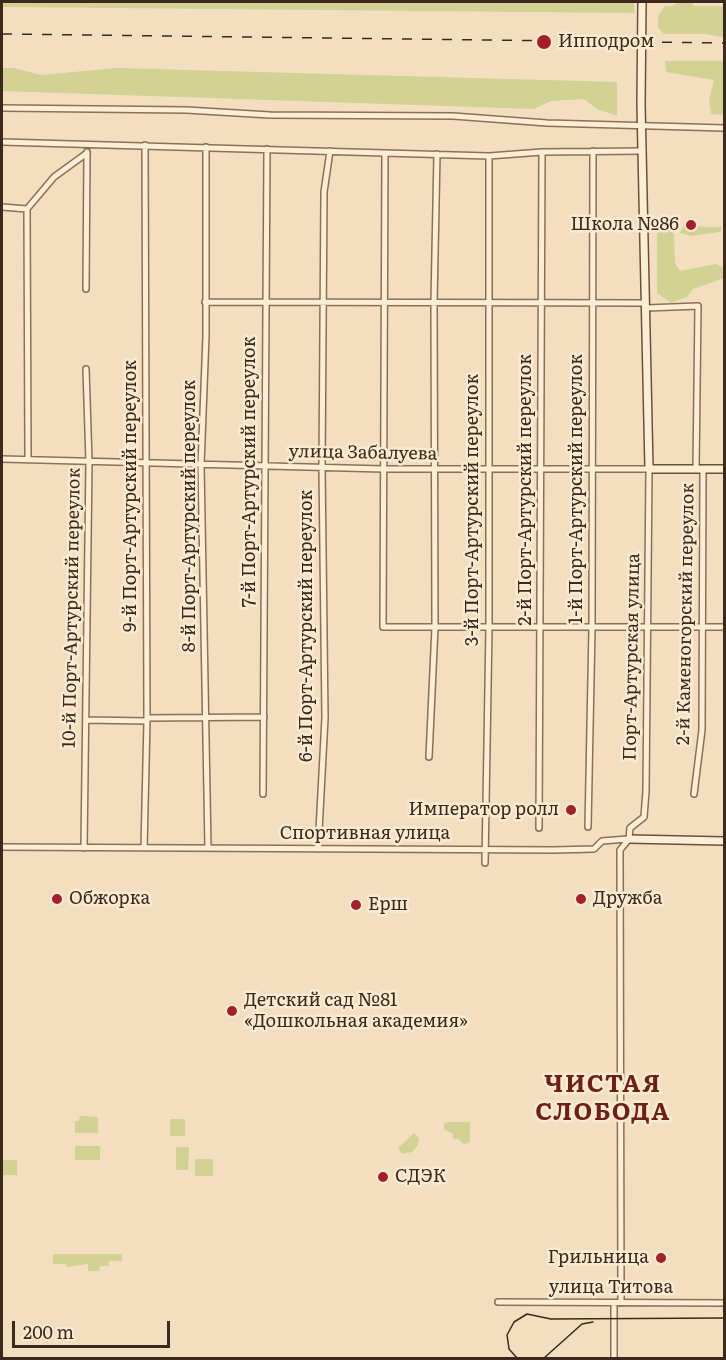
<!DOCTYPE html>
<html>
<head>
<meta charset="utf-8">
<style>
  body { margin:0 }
  #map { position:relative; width:726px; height:1360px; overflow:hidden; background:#f3dfc0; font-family:Literata,serif }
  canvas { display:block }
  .frame { position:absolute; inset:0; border:3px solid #3c281c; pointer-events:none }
  .scale { position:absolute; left:12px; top:1321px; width:158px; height:27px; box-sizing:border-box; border:3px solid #3c281c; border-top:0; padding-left:8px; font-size:18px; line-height:21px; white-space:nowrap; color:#3c281c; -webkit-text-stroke:4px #f9ead1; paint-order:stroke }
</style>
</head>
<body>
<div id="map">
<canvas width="726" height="1360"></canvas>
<div class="frame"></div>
<div class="scale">200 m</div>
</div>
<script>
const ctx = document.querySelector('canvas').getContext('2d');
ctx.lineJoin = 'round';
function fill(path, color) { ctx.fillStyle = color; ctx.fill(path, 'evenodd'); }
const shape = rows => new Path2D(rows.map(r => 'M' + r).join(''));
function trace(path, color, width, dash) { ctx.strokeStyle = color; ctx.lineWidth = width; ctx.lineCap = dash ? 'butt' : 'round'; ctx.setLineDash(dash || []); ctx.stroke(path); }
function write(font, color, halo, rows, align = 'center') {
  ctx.font = font + ' Literata,serif'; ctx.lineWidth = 5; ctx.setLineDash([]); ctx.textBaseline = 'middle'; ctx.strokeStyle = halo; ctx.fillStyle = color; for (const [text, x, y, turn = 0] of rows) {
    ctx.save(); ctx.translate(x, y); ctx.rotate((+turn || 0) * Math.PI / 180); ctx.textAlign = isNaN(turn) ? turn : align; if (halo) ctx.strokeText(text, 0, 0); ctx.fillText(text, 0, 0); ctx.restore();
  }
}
fill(shape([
  [2,2,634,2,634,13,2,7],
  [679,2,692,2,694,6,724,6,724,37,704,34,664,34,658,27,658,16,665,6,672,6],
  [665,61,724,61,724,115,711,114,709,100,714,80,666,72],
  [2,68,14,68,41,75,117,68,617,82,617,116,597,109,584,99,551,101,534,109,2,91],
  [684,225,709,227,722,227,720,232,692,236,680,233],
  [662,228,674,231,675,263,680,271,716,264,724,268,724,278,693,289,687,297,671,303,657,293,657,234],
  [80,1116,98,1117,98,1133,75,1133,75,1121,79,1121],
  [170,1119,185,1119,185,1136,170,1136],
  [448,1122,470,1122,470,1142,464,1144,458,1139,453,1139,453,1134,444,1129,444,1123],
  [414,1133,419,1138,418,1145,412,1152,402,1154,398,1148],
  [75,1146,100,1146,100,1160,75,1160],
  [176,1147,189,1147,188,1170,176,1170],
  [195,1159,213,1159,213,1176,195,1176],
  [2,1160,17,1160,17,1175,2,1175],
  [53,1254,122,1254,122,1261,109,1261,109,1266,100,1266,99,1271,88,1271,88,1264,66,1267,66,1264,53,1264]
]), '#d1d293');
const street = shape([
  [2,108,186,110,270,115,453,116,547,123,724,128],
  [2,142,489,156,542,152,643,151],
  [206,147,206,336,201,465,208,848],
  [385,153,383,627,724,627],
  [2,207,27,209],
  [86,289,87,152],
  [205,302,646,303],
  [647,308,698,306,696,469],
  [2,459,383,469,649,469,646,791,644,817,630,828,629,839,620,850,621,1303],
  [28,459,27,209,54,177,87,153],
  [147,718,264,717],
  [86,720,147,721],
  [429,757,435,627,434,303,437,154],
  [263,794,267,149],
  [694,794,702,730,703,469],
  [588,827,592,628,593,151],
  [539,828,542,152],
  [2,847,553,850,594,849,602,841,627,839],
  [84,848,89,462,86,369],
  [144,848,147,721,145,145],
  [318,849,325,718,322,467,324,192,330,151],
  [485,863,489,627,489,156],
  [498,1302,724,1303],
  [614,1303,614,1358]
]);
const secondary = shape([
  [642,2,641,104,649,469,724,469],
  [629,839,724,841]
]);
trace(street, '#8e6f56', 8);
trace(secondary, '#704f39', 10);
trace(street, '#fcedd5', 5);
trace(secondary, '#fcedd5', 7);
trace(shape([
  [517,1358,509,1349,507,1335,514,1322,527,1314,551,1319,724,1318],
  [544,1358,582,1324,593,1322]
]), '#3c281c', 1.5);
trace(shape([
  [2,34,724,43]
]), '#3c281c', 1.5, [10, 10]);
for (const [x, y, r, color] of [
  [544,42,8,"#a41f2c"],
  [691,225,6,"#a41f2c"],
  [571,810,6,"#a41f2c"],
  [57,899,6,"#a41f2c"],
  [581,899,6,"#a41f2c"],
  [356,905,6,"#a41f2c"],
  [232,1011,6,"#a41f2c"],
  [383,1177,6,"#a41f2c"],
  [661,1258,6,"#a41f2c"]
]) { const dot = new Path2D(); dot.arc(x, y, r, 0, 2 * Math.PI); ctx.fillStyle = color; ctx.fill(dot); trace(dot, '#f9ead1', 2); }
write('18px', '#3c281c', '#f9ead1', [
  ["Ипподром",558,42],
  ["Школа №86",679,225,"right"],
  ["Император ролл",559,810,"right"],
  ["Обжорка",69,899],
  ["Дружба",593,899],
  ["Ерш",368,905],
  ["Детский сад №81",244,1001],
  ["«Дошкольная академия»",244,1022],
  ["СДЭК",395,1177],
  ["Грильница",649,1258,"right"]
], 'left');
write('18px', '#3c281c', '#f9ead1', [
  ["улица Забалуева",363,453,1],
  ["7-й Порт-Артурский переулок",250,472,-90],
  ["1-й Порт-Артурский переулок",577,489,-90],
  ["2-й Порт-Артурский переулок",526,490,-90],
  ["9-й Порт-Артурский переулок",131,496,-90],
  ["3-й Порт-Артурский переулок",473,510,-90],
  ["8-й Порт-Артурский переулок",190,516,-90],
  ["10-й Порт-Артурский переулок",72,608,-89],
  ["2-й Каменогорский переулок",686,614,-89],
  ["6-й Порт-Артурский переулок",307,626,-90],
  ["Порт-Артурская улица",632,657,-89],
  ["Спортивная улица",365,834],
  ["улица Титова",611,1288]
]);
ctx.letterSpacing = '1.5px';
write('bold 24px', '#6e2016', '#f9ead1', [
  ["ЧИСТАЯ",603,1085],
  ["СЛОБОДА",603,1113]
]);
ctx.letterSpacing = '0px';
</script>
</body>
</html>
